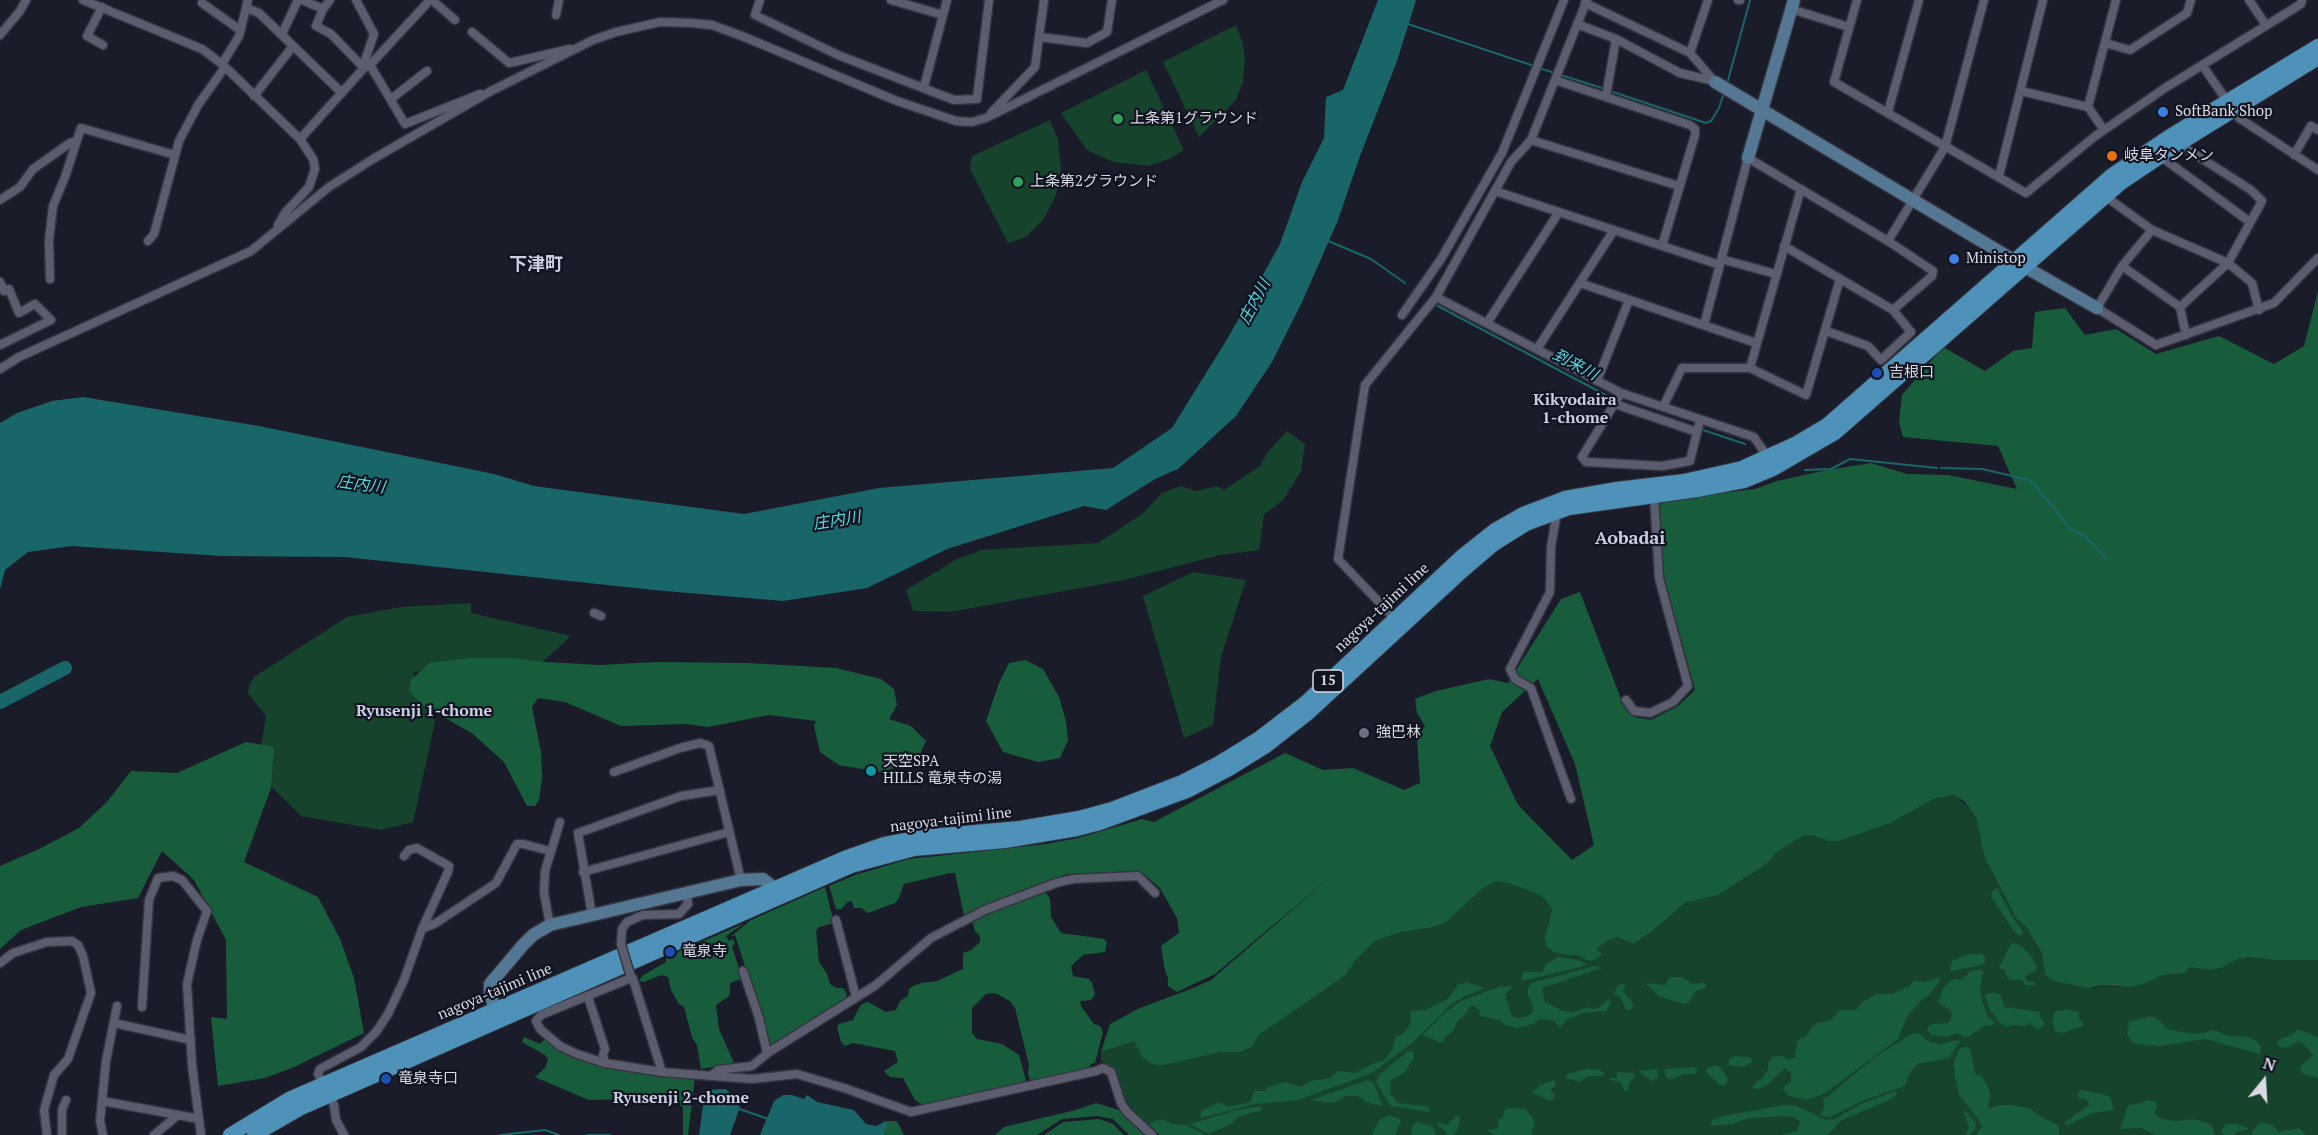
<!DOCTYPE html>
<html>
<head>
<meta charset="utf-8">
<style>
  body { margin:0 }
  #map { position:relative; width:2318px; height:1135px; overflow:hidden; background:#1a1c2a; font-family:"PT Serif",serif }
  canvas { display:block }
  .north { position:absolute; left:2234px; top:1051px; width:60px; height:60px; -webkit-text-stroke:4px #111320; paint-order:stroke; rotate:18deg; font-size:16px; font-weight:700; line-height:24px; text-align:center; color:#d9dbe5 }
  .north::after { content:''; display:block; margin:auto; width:21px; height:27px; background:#d9dbe5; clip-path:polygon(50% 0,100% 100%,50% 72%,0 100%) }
</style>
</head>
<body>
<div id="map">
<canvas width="2318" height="1135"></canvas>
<div class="north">N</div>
</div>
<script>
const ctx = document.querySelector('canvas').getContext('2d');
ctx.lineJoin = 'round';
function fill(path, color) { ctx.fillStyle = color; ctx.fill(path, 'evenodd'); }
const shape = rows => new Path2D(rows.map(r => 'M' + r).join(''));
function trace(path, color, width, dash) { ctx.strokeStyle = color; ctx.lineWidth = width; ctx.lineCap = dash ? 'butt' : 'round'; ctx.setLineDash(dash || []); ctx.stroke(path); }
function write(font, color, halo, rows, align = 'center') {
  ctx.font = font + ' "PT Serif","Noto Sans JP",serif'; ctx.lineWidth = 4.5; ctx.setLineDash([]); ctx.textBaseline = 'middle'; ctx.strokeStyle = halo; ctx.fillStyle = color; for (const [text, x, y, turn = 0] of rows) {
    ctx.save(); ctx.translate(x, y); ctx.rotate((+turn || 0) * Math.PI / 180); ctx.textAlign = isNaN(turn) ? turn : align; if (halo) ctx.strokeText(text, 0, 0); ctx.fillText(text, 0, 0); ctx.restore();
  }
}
fill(shape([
  [1236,25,1243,43,1245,60,1243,82,1236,100,1199,137,1163,62],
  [1146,70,1184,150,1169,159,1149,166,1113,162,1087,150,1061,113],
  [1050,120,1058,140,1061,169,1056,195,1044,219,1026,237,1008,243,970,169,972,156],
  [1287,431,1305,444,1301,471,1284,499,1264,515,1259,550,1220,555,1124,580,950,612,913,611,906,590,957,559,981,550,1098,543,1142,514,1162,493,1181,486,1195,491,1218,486,1224,490,1260,466,1267,453],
  [1193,572,1246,580,1221,657,1213,725,1184,738,1143,596],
  [471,603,471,613,571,636,538,666,444,665,413,673,435,722,413,822,381,830,301,816,257,773,266,716,248,693,249,685,254,677,347,617,401,607],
  [1945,795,1956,796,1971,810,1976,817,1984,856,2016,918,2027,928,2042,953,2043,961,2072,984,2095,988,2101,985,2117,987,2144,984,2163,975,2185,973,2190,967,2211,970,2221,968,2238,959,2250,957,2274,960,2318,960,2318,1135,1159,1135,1131,1111,1126,1105,1113,1070,1101,1060,1101,1052,1134,1040,1142,1057,1160,1066,1221,1052,1242,1052,1252,1047,1259,1035,1346,975,1355,961,1375,941,1401,932,1446,922,1482,889,1496,881,1511,884,1539,895,1543,899,1552,910,1548,924,1559,954,1585,958,1602,955,1597,949,1607,941,1617,937,1633,944,1651,932,1685,903,1718,895,1767,864,1776,853,1802,836,1812,835,1828,841,1839,841,1888,824,1936,798]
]), '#16432b');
fill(shape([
  [2318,291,2318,960,2274,960,2250,957,2238,959,2221,968,2211,970,2190,967,2185,973,2163,975,2144,984,2129,987,2101,985,2089,988,2055,981,2045,975,2042,953,2027,928,2016,918,1984,856,1976,817,1964,801,1953,795,1936,798,1888,824,1839,841,1828,841,1812,835,1802,836,1776,853,1767,864,1718,895,1685,903,1651,932,1633,944,1617,937,1607,941,1597,949,1603,955,1591,961,1577,956,1559,954,1551,950,1546,946,1545,937,1552,910,1544,899,1539,895,1511,884,1496,881,1482,889,1446,922,1432,927,1401,932,1375,941,1355,961,1346,975,1259,1035,1252,1047,1241,1052,1221,1052,1160,1066,1152,1064,1142,1057,1134,1041,1101,1052,1110,1024,1140,1008,1191,989,1211,980,1327,880,1215,974,1177,992,1168,986,1168,978,1165,971,1161,946,1179,933,1177,918,1160,888,1141,872,1067,874,1020,891,964,915,955,873,950,873,904,884,899,898,895,903,868,913,861,908,854,908,852,901,847,902,842,909,836,909,829,886,855,875,909,859,1046,844,1078,838,1142,819,1154,822,1285,753,1323,770,1353,768,1404,790,1420,783,1417,739,1425,726,1417,713,1415,699,1436,691,1489,679,1508,683,1561,599,1580,592,1621,699,1634,717,1651,720,1678,706,1695,690,1664,577,1659,500,1755,489,1777,481,1822,471,1871,463,1907,474,1948,475,2017,489,1998,446,1903,437,1899,422,1902,395,1943,347,1985,371,2013,351,2032,348,2035,312,2065,308,2085,335,2116,329,2156,354,2219,336,2274,364,2304,346],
  [1538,679,1575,764,1594,845,1572,860,1518,805,1490,746,1502,712],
  [471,658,512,658,545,662,599,665,657,662,747,663,836,668,881,679,894,689,897,705,889,719,911,726,926,741,916,762,880,772,839,765,820,752,814,726,816,721,769,715,708,727,687,724,621,726,565,702,538,698,532,707,541,752,542,778,539,800,535,806,527,806,504,762,473,734,421,704,409,691,411,680,429,663],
  [1025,660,1043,669,1059,697,1066,721,1068,740,1060,758,1038,762,1003,752,986,721,999,683,1009,663],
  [246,742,274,747,271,788,244,862,318,897,340,939,354,978,364,1033,294,1067,265,1078,218,1086,211,1017,227,1019,226,940,194,880,162,851,138,898,81,907,21,930,0,949,0,866,39,849,79,828,107,802,131,771,177,773],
  [825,887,834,923,819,927,816,931,819,962,827,974,830,984,836,988,843,988,847,994,846,997,843,1002,771,1047,735,935,730,937,751,920],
  [1997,888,2013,918,2023,932,2020,936,2014,931,1991,897,1992,892],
  [1043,890,1050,898,1051,917,1061,933,1104,939,1107,943,1105,952,1083,955,1071,966,1073,976,1089,979,1092,983,1095,995,1091,1000,1080,1001,1081,1006,1094,1024,1100,1026,1103,1032,1095,1063,1091,1064,1087,1070,1031,1083,1028,1073,1029,1065,1015,1008,1010,1001,995,993,986,994,972,1008,972,1033,977,1039,1002,1044,1019,1055,1027,1084,924,1106,915,1100,903,1078,890,1077,884,1071,898,1062,895,1051,853,1043,845,1046,841,1042,837,1027,839,1024,853,1020,860,1006,864,1003,868,1002,886,1012,896,1010,900,1001,908,996,909,989,913,986,922,983,937,981,963,969,963,953,971,950,980,942,980,936,975,931,972,921],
  [745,923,726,936,729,941,733,939,735,944,732,946,742,979,730,983,730,993,728,997,716,1005,719,1029,734,1063,701,1069,697,1045,692,1037,684,1007,679,1004,671,990,668,977,661,975,644,982,639,981,642,976,666,962,666,957],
  [2015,943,2026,950,2034,960,2037,967,2035,971,2025,976,2027,981,2035,982,2037,986,2025,985,2023,980,2011,980,2007,977,2005,970,1999,968,2011,944],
  [1967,954,1982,954,1986,958,1985,962,1982,965,1951,971,1950,968,1952,961],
  [1559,957,1578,960,1588,965,1523,981,1521,978,1524,972,1542,972,1547,963],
  [1595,966,1602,968,1542,988,1543,995,1545,1002,1563,1011,1573,1012,1589,1007,1592,1009,1598,1008,1609,999,1611,1003,1606,1011,1583,1013,1568,1019,1560,1027,1553,1020,1540,1019,1533,1024,1517,1028,1505,1025,1499,1020,1480,1016,1479,1010,1473,1006,1469,1007,1466,1014,1457,1021,1453,1032,1446,1035,1442,1043,1423,1035,1446,1012,1461,1001,1499,987,1513,986,1505,995,1511,1014,1515,1018,1526,1017,1532,1013,1533,1007,1528,995,1528,989,1531,983],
  [1980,970,1983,971,1980,987,1981,998,1988,1017,1994,1022,1993,1025,1984,1026,1967,1038,1957,1033,1946,1037,1931,1035,1927,1030,1929,1026,1933,1024,1949,1023,1952,1016,1951,1011,1938,1002,1943,988,1953,979,1962,980,1970,971],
  [1670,977,1682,977,1692,984,1704,983,1707,987,1696,991,1688,1003,1685,1004,1660,997,1645,983,1665,985],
  [1939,977,1940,980,1928,996,1921,1000,1906,1018,1898,1039,1824,1094,1807,1100,1787,1095,1783,1088,1791,1081,1791,1073,1785,1068,1766,1086,1758,1089,1752,1088,1756,1082,1762,1079,1768,1070,1768,1063,1773,1057,1782,1056,1789,1060,1795,1057,1797,1041,1807,1036,1811,1028,1817,1023,1829,1021,1841,1010,1856,1010,1864,1001,1877,994,1892,994,1910,986,1913,981,1925,982],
  [1466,982,1485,988,1463,997,1452,1004,1413,1042,1372,1073,1298,1100,1255,1104,1201,1118,1201,1111,1219,1102,1228,1107,1251,1102,1254,1091,1265,1091,1266,1088,1285,1082,1301,1087,1311,1081,1330,1078,1338,1071,1355,1073,1374,1063,1384,1061,1392,1050,1396,1036,1403,1034,1411,1023,1410,1011,1425,1010,1448,999,1458,985],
  [1622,984,1626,985,1623,992,1631,1000,1633,1005,1631,1010,1626,1010,1620,996,1614,995,1617,986],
  [1995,993,2000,994,2005,1007,2040,1012,2039,1015,2045,1024,2038,1030,2029,1023,2026,1026,2013,1025,2007,1027,2001,1024,1990,1010,1986,999,1985,994],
  [2065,1009,2079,1012,2079,1020,2083,1022,2083,1026,2063,1033,2055,1031,2052,1021,2055,1011,2063,1011],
  [2150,1016,2156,1018,2168,1029,2176,1031,2198,1034,2214,1030,2229,1036,2248,1037,2257,1041,2261,1047,2260,1054,2205,1039,2161,1046,2137,1044,2131,1041,2127,1033,2129,1022],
  [2298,1029,2318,1038,2318,1078,2301,1073,2300,1067,2313,1055,2302,1043,2298,1041,2289,1047,2282,1048,2276,1043,2281,1039,2292,1035],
  [1918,1033,1930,1042,1939,1044,1961,1040,1949,1058,1917,1064,1908,1076,1905,1086,1864,1100,1830,1117,1819,1115,1824,1108,1823,1100,1827,1097,1874,1058,1911,1034],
  [524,1037,540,1044,545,1039,562,1051,695,1077,688,1135,683,1135,683,1107,677,1103,626,1099,589,1100,535,1077,545,1068,548,1060,545,1055,522,1042],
  [1967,1046,1971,1052,1975,1074,1982,1076,1990,1092,1988,1109,2000,1105,2012,1105,2031,1109,2036,1114,2059,1126,2059,1135,1976,1135,1982,1127,1979,1120,1959,1095,1955,1077,1954,1064,1957,1054,1960,1048],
  [1408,1051,1414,1052,1414,1057,1405,1072,1391,1080,1390,1093,1398,1103,1423,1106,1428,1107,1430,1112,1391,1106,1376,1083,1378,1076],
  [1736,1056,1751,1058,1752,1062,1744,1067,1729,1065,1729,1059],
  [1712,1066,1718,1066,1722,1069,1728,1080,1726,1084,1723,1086,1719,1084,1706,1072,1706,1069],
  [1694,1067,1698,1071,1694,1074,1683,1074,1673,1079,1667,1078,1665,1075,1665,1069],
  [1587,1069,1600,1070,1605,1073,1602,1076,1588,1076,1580,1082,1566,1078,1567,1074],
  [1657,1069,1658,1077,1652,1081,1638,1071],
  [1617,1072,1632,1073,1635,1077,1629,1083,1628,1091,1625,1091,1620,1082,1610,1080,1610,1078,1617,1078],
  [1368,1080,1374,1084,1382,1104,1381,1106,1366,1102,1358,1096,1345,1096,1334,1103,1311,1100],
  [1554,1080,1556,1084,1551,1090,1555,1096,1553,1100,1549,1101,1532,1092,1541,1085],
  [2081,1090,2106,1095,2110,1097,2114,1110,2092,1113,2071,1124,2065,1125,2065,1122,2089,1105,2087,1100,2079,1098,2077,1094],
  [1896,1091,1896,1096,1889,1100,1840,1121,1831,1132,1826,1135,1782,1135,1797,1131,1800,1122,1793,1117,1783,1116,1749,1118,1732,1124,1710,1126,1712,1120,1722,1116,1785,1105,1797,1106,1826,1120,1835,1119,1861,1104],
  [2146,1100,2156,1102,2157,1108,2154,1113,2161,1119,2176,1121,2194,1119,2204,1122,2211,1125,2215,1135,2155,1135,2142,1128,2120,1129,2128,1105,2143,1103],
  [1096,1103,1119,1110,1146,1135,1129,1135,1113,1119,1097,1116,1062,1119,1037,1135,995,1135,1004,1127,1076,1110],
  [1258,1107,1262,1108,1262,1110,1238,1117,1231,1124,1209,1134,1190,1124,1241,1109],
  [1518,1108,1525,1109,1533,1118,1535,1125,1532,1129,1532,1135,1494,1135,1487,1130,1496,1129,1499,1126,1498,1119,1503,1117,1505,1109],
  [1963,1109,1976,1123,1975,1130,1969,1135,1965,1134,1969,1128],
  [1389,1115,1401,1120,1395,1135,1372,1135,1379,1120],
  [1456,1116,1460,1117,1460,1120,1457,1131,1453,1135,1447,1135,1446,1131,1438,1126,1438,1122,1447,1125],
  [1099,1119,1113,1124,1124,1135,1044,1135,1063,1122],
  [1161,1119,1173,1124,1187,1125,1205,1135,1160,1135,1151,1126,1151,1123],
  [886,1121,897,1121,904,1135,885,1135,884,1132,888,1127],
  [1417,1122,1432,1126,1436,1135,1411,1135,1412,1126],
  [2261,1122,2272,1125,2279,1132,2299,1128,2306,1135,2252,1135,2252,1131],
  [2226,1124,2236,1124,2248,1128,2247,1130,2238,1131,2234,1135,2225,1135,2221,1131]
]), '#185d3b');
fill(shape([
  [1378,0,1416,0,1397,61,1360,156,1338,220,1303,300,1272,362,1236,416,1178,469,1155,479,1106,510,1084,506,947,549,867,588,783,601,654,590,345,557,221,556,72,546,28,552,5,570,0,589,0,423,17,413,52,401,83,397,259,426,494,474,534,486,744,514,879,488,1113,468,1172,428,1229,336,1280,244,1302,182,1324,138,1326,97,1343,90],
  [726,1089,732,1095,739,1096,737,1103,740,1107,730,1135,699,1135,705,1090],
  [783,1095,792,1095,804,1099,807,1095,817,1102,854,1110,866,1124,876,1126,886,1121,888,1127,884,1132,885,1135,760,1135,774,1101]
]), '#196668');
trace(shape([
  [1408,24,1534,66],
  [1539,68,1605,89],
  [1727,84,1750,0],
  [1610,91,1706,123,1711,121,1719,108,1724,92],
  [1326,240,1371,259,1405,283],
  [1434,304,1615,400],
  [1700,429,1745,444],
  [1941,468,1982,469,2030,480,2055,509,2069,528,2086,537,2106,558],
  [1805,470,1831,469,1850,459,1937,468],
  [737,1108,768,1119],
  [500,1135,545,1130,559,1135],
  [587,1135,610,1135]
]), '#196668', 2);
trace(shape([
  [0,702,65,668]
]), '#196668', 14);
const street = shape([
  [83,0,202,49,222,64,300,139,313,159,315,169,309,187,285,213,278,225],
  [302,0,323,9],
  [330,0,323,9,316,26,331,34,364,68],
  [356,0,374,34,363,66],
  [432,0,455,20],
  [760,0,755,15,838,55,954,100,977,99,989,0],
  [891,0,943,15],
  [1587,0,1531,140,1511,162,1436,297,1621,393,1754,437,1769,459],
  [1738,0,1740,0],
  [1857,0,1834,82,2026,193,2094,137,2165,88,2301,4,2302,0],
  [2249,0,2266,25],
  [202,3,240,30],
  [1585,3,1690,53,1715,82],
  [102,7,87,36,103,45],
  [246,8,259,13,342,93],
  [1791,9,1849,27],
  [556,15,559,0],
  [1577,24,1616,39,1680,73,1714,81],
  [472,32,509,63,570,49],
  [282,34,298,0],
  [0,35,20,11,26,0],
  [1039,37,1087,43,1107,32,1112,0],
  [2105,43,2130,50,2187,13,2191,0],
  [1690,53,1708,0],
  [222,64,239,36,248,0],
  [370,65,405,124,480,94],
  [2202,65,2239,118,2318,170],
  [1555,80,1690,125,1695,129,1695,135,1662,246],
  [924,87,947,0],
  [2021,91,2088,107,2116,0],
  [254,96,293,46],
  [1606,96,1616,39],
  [391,99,427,71],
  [2088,107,2104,130],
  [1888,112,1919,0],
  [991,113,1035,67,1044,0],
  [300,139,364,68,370,65,430,0],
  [1531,140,1679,186],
  [2179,144,2251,190,2262,201,2228,263,2180,307],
  [2294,155,2311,126,2318,130],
  [2160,156,2250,222],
  [1999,176,2043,0],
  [1495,191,1720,265],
  [2105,196,2152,230,2228,263,2252,283,2259,310],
  [0,200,20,187,33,169,70,143,76,141],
  [2152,230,2122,266,2097,308,2156,345,2274,303,2318,258],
  [148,241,154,234,179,141,198,105,225,67],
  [1888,241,1945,147,1984,0],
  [1721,259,1776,274],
  [2122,266,2180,307,2186,335],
  [50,279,49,240,53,206,65,177,81,128,175,155],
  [0,282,4,291,9,289,19,313,35,304,51,320,0,345],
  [1580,283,1756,343],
  [1402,315,1441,259,1502,153,1564,0],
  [1487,323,1559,212],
  [1704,325,1748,158,1888,241,1933,271,1932,276,1893,310,1784,246],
  [1826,331,1868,346,1881,360,1911,332,1893,310],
  [1537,349,1614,230],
  [1750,368,1801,189],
  [0,369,19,357,251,251,329,187,373,159,491,91,593,40,616,32,660,22,692,23,712,25,742,36,897,101,956,121,972,122,986,118,1223,0],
  [1597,381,1629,300],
  [1621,393,1582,457,1586,462,1662,466,1690,461,1700,420],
  [1615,404,1697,432],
  [1663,407,1682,368,1750,368,1806,395,1840,279],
  [1557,512,1551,547,1550,592,1510,669,1515,679,1531,688,1571,799],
  [594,613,601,616],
  [1397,621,1338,559,1365,385,1436,297],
  [1626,700,1634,711,1650,713,1673,702,1688,686,1659,578,1654,495],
  [614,772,680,748,700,743,709,746,741,880],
  [583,872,729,832],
  [592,915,578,833,681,796,720,790],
  [836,920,856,997],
  [550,925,544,893,545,871,560,822],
  [422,929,436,923,496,883,517,844,523,844,550,851],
  [621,944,622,929,627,922,643,915,679,914,688,904,687,894],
  [0,963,13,953,47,942,72,941,78,945,83,956,91,993,68,1059,54,1075,44,1110,47,1135],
  [743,971,759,1018,767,1053],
  [630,974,633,979,662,1072],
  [631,978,541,1015,536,1021,540,1029,560,1046,577,1054,605,1063,662,1072,752,1079,797,1074,844,1088,911,1112,1096,1071,1103,1068,1111,1072,1121,1103,1127,1112,1152,1135],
  [588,997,605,1049,603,1055,605,1063],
  [142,1007,149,900,158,878,173,876,182,880,207,911,197,940,187,984,192,1065,201,1135],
  [114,1023,191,1040],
  [711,1076,718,1070,752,1066,769,1052,876,985,931,938,985,910,1056,883,1073,879,1138,876,1155,893],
  [102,1101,178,1115],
  [62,1135,62,1110,66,1100],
  [103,1135,100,1121,106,1061,117,1006],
  [154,1135,178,1115,199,1119],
  [344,1135,336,1120,334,1105,318,1074,320,1069,361,1047,376,1032,388,1014,404,980,422,929,448,872,449,866,417,848,409,850,404,856]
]);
const secondary = shape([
  [1715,82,2025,267,2097,308],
  [1748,158,1794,0],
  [501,1016,495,1009,490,994,490,984,523,945,533,935,550,925,741,880,763,879,774,888]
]);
const primary = shape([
  [230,1135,289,1099,847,857,884,844,920,837,1020,828,1079,818,1112,809,1182,782,1219,763,1258,739,1305,703,1461,557,1495,530,1523,514,1565,498,1617,489,1684,481,1742,468,1795,444,1827,425,2112,175,2170,136,2318,46],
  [254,1135,301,1108,851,866,914,849,1005,841,1077,829,1100,823,1187,791,1229,769,1266,746,1307,714,1460,573,1494,544,1526,524,1569,508,1697,490,1744,481,1773,469,1835,433,2121,183,2179,144,2318,58]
]);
trace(street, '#343540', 11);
trace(secondary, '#343540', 15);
trace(primary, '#343540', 16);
trace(street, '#5b5d6f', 8);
trace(secondary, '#547894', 12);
trace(primary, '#4e92ba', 14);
const streetBridge = shape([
  [621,944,630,974]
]);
trace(streetBridge, '#343540', 11, []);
trace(streetBridge, '#5b5d6f', 8);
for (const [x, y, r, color] of [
  [2163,112,6,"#3f7fe0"],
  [1118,119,6,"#2e9e5b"],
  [2112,156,6,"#e8710a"],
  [1018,182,6,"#2e9e5b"],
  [1954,259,6,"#3f7fe0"],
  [1877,373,6,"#1a4fb4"],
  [1364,733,6,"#6b7280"],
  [871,771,6,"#0f9aa8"],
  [670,952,6,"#1a4fb4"],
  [386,1079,6,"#1a4fb4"]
]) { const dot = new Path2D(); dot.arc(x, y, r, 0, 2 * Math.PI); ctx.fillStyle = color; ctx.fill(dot); trace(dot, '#111320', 2); }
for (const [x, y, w] of [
  [1328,681,30]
]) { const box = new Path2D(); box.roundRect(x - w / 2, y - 11, w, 22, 4.5); ctx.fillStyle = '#111320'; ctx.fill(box); trace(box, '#d9dbe5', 1.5); }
write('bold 14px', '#d9dbe5', null, [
  ["15",1328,681]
]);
write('15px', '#d9dbe5', '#111320', [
  ["SoftBank Shop",2175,112],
  ["上条第1グラウンド",1130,119],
  ["岐阜タンメン",2124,156],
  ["上条第2グラウンド",1030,182],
  ["Ministop",1966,259],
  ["吉根口",1889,373],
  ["強巴林",1376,733],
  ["天空SPA",883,762],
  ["HILLS 竜泉寺の湯",883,779],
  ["竜泉寺",682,952],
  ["竜泉寺口",398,1079]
], 'left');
write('15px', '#d9dbe5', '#111320', [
  ["nagoya-tajimi line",1382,608,-43],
  ["nagoya-tajimi line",951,820,-7],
  ["nagoya-tajimi line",495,992,-23]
]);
write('italic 16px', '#4fdce0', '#111320', [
  ["庄内川",1255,302,-62],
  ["到来川",1575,365,28],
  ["庄内川",361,485,8],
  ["庄内川",837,521,-9]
]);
write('bold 16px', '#cbcee2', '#111320', [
  ["Kikyodaira",1575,400],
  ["1-chome",1575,418],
  ["Ryusenji 1-chome",424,711],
  ["Ryusenji 2-chome",681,1098]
]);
write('bold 18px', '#cbcee2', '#111320', [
  ["下津町",536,265],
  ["Aobadai",1630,539]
]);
</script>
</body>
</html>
